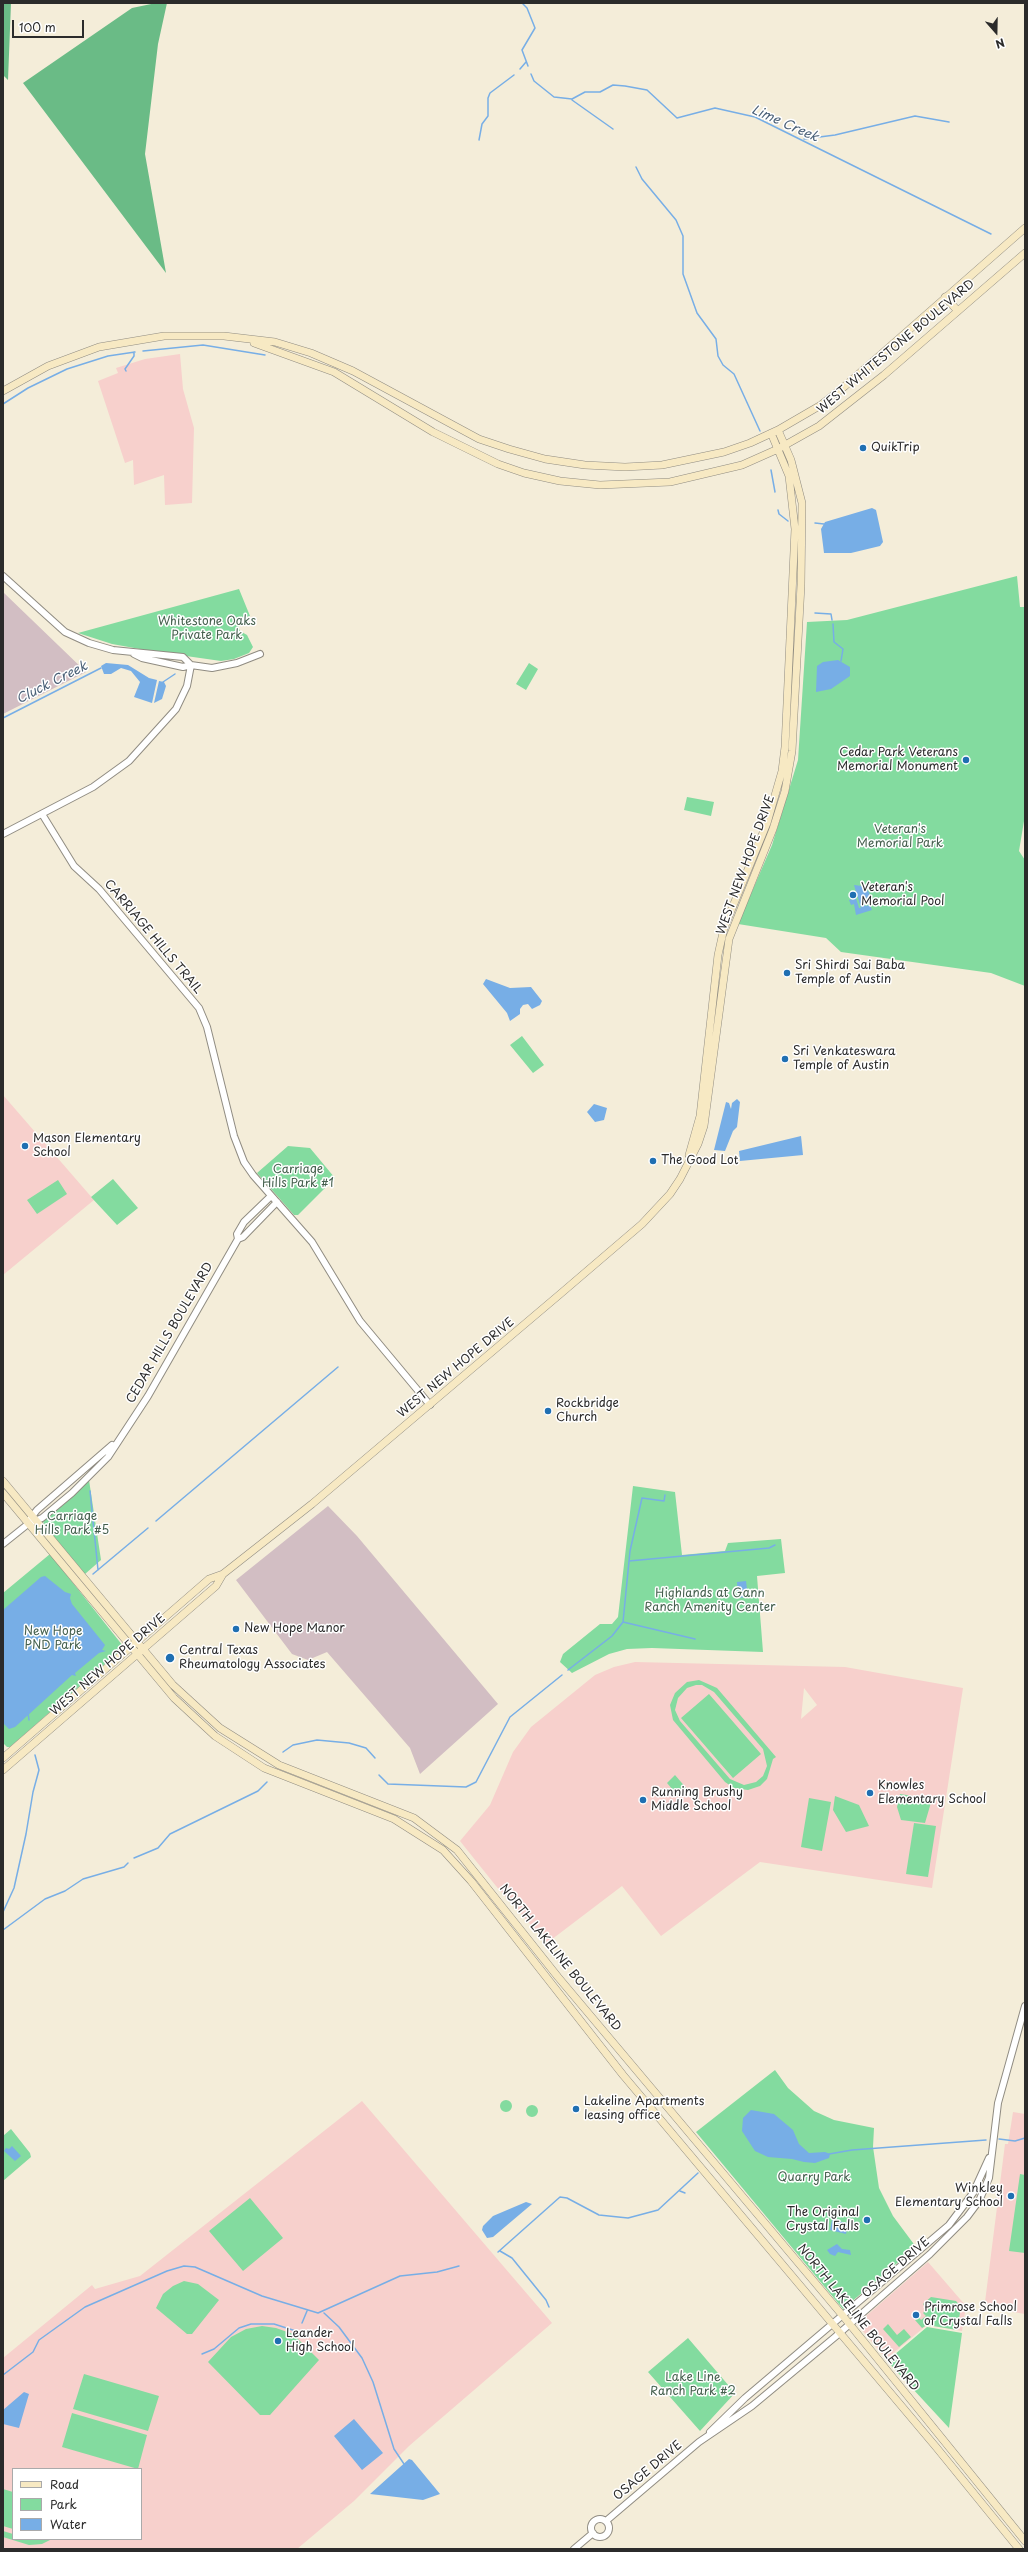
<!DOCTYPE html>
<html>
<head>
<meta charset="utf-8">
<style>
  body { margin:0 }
  #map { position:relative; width:1028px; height:2552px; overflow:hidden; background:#f4edd9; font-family:"Playpen Sans",sans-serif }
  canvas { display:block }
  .frame { position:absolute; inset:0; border:4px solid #2b2b2b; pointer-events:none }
  .legend { position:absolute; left:12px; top:2468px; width:130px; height:72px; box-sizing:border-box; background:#fff; border:1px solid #aaa; margin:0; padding:5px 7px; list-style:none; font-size:12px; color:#2b2b2b }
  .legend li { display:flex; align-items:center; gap:8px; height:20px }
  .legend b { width:20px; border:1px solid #aaa }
  .north { position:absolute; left:976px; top:12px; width:40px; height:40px; -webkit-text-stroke:3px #fff; paint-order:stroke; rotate:160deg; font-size:11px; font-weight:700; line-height:16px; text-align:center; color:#2b2b2b }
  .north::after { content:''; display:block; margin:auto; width:14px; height:18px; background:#2b2b2b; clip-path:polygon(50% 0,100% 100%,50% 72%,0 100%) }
  .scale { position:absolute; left:12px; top:20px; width:72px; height:18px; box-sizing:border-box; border:2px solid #2b2b2b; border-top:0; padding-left:5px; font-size:12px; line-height:14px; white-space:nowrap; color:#2b2b2b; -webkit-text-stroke:3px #fff; paint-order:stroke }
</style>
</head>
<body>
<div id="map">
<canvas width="1028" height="2552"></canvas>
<div class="frame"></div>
<ul class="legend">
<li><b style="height:5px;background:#f7e9c3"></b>Road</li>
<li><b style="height:11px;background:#83db9f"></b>Park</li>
<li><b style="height:11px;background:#77aee6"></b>Water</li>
</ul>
<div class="north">N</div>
<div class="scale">100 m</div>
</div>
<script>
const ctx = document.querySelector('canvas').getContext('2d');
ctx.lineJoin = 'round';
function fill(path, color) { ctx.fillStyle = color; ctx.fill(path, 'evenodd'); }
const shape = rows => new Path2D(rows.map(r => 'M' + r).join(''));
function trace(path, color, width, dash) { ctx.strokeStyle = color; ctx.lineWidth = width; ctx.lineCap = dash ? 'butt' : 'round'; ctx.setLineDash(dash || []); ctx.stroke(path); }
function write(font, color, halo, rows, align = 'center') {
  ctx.font = font + ' "Playpen Sans",sans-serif'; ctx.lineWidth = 3; ctx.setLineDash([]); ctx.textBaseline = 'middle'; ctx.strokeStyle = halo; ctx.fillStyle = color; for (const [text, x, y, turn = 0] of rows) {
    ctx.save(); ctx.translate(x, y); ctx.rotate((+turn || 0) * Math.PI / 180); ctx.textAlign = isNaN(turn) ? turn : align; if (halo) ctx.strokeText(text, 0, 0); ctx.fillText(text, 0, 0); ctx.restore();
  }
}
fill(shape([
  [180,354,183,389,194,428,192,503,165,505,164,475,134,485,133,460,125,463,98,381,118,373,116,368,145,359],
  [3,1095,94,1200,3,1275],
  [635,1662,845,1667,963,1688,932,1888,760,1862,661,1936,622,1886,547,1943,496,1886,460,1841,490,1805,513,1752,531,1727,595,1675,614,1667],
  [804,1688,817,1705,801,1719],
  [362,2101,552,2323,409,2446,354,2501,297,2549,3,2549,3,2358,92,2285,95,2289,140,2276],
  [13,2469,141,2469,141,2539,13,2539],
  [1013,2112,1025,2114,1025,2314,995,2309,985,2302,1005,2144,1008,2144],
  [928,2262,966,2306,962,2331,927,2325,886,2359,857,2324]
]), '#f7d0cc');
fill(shape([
  [3,592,86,672,3,714],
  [328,1506,357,1536,498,1704,420,1774,410,1748,327,1652,308,1660,292,1654,236,1580]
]), '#d2bec3');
fill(shape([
  [1017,576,1020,607,1025,607,1025,815,1019,851,1025,860,1025,986,991,973,841,952,826,938,738,924,772,845,798,760,807,622,847,620],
  [239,589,250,616,240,619,238,625,240,631,247,635,253,647,249,653,234,659,221,661,151,651,112,644,78,633],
  [529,663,538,669,526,690,516,684],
  [687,797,714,802,711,816,684,810],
  [522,1036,544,1065,533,1073,510,1045],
  [288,1146,310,1148,335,1178,298,1215,294,1215,257,1173],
  [113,1179,138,1208,117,1225,91,1197],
  [58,1180,67,1194,37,1214,27,1200],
  [89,1480,101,1560,85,1574,44,1525,43,1521],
  [633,1486,675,1492,682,1555,725,1551,728,1543,781,1539,785,1573,757,1576,763,1652,652,1648,627,1649,609,1654,572,1673,560,1662,563,1654,600,1624,612,1624,618,1617],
  [50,1554,123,1646,122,1649,10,1747,7,1747,3,1743,3,1593],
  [699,1680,717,1688,776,1757,773,1759,767,1779,760,1786,748,1790,734,1788,725,1782,673,1720,670,1705,675,1693,687,1682],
  [696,1685,702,1685,714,1692,763,1749,767,1766,763,1776,756,1782,744,1785,730,1779,680,1721,675,1710,678,1698,687,1688],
  [709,1694,761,1754,733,1778,681,1718],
  [675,1775,687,1789,679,1797,667,1783],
  [900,1794,932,1799,925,1823,901,1820,897,1807],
  [835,1796,859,1805,869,1826,846,1832,833,1810],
  [809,1798,831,1802,822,1851,801,1847],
  [914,1823,936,1826,928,1877,906,1874],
  [775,2070,788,2088,814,2111,834,2120,874,2128,873,2147,879,2188,893,2216,916,2247,843,2309,696,2132],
  '500 2106a6 6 0 1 1 12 0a6 6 0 1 1-12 0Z',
  '526 2111a6 6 0 1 1 12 0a6 6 0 1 1-12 0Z',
  [11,2129,30,2153,31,2157,3,2181,3,2136],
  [1020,2174,1025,2175,1025,2253,1009,2251],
  [250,2198,283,2238,243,2271,209,2231],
  [184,2281,198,2284,219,2300,192,2334,187,2334,156,2308,163,2294,173,2286],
  [931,2297,956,2301,961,2307,957,2330,927,2325,922,2328,915,2320,919,2317,921,2320,926,2316,923,2313,927,2309,923,2304],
  [888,2324,897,2335,904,2329,911,2337,899,2347,883,2329],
  [262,2326,276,2328,293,2334,319,2360,270,2415,260,2415,208,2362,231,2337,246,2329],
  [927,2327,962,2333,949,2428,887,2361],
  [688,2338,735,2393,700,2431,648,2372],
  [84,2374,159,2396,148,2431,73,2409],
  [72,2413,147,2435,138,2469,62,2447],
  [3,2489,13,2492,13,2529,3,2526],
  [3,2531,13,2534,13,2539,52,2539,42,2544,29,2545,3,2537]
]), '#83db9f');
fill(shape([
  [3,3,11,3,8,80,3,75],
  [156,3,167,3,158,44,145,154,166,273,23,83,132,8]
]), '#6abb86');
fill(shape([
  [872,508,876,510,883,542,880,546,851,553,824,553,821,529,825,522],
  [838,660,850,667,850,676,831,689,816,692,817,666,823,662],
  [106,663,128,665,149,678,157,680,152,703,134,697,140,682,131,671,121,668,111,674,104,674,101,666],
  [159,681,164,682,166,686,162,699,154,703],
  [854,885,862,886,869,892,870,896,864,900,865,906,870,905,872,910,856,915,854,904,851,905,849,900,856,898,859,908,861,908],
  [486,979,510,988,531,987,542,1001,540,1005,532,1009,528,1004,523,1005,520,1009,520,1014,510,1021,507,1013,483,984],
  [737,1099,740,1102,737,1127,733,1131,725,1151,714,1150,726,1102,729,1103,731,1109,732,1103],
  [594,1104,607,1108,604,1120,595,1122,587,1112],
  [801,1136,803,1155,740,1161,739,1151],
  [45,1576,65,1592,71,1594,70,1598,72,1604,105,1645,102,1650,106,1651,99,1653,75,1673,76,1676,72,1675,15,1727,9,1729,3,1723,3,1610,41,1577],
  [746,1581,748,1597,738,1598,737,1582],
  [751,2110,774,2114,793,2130,799,2144,809,2153,825,2152,830,2154,829,2158,815,2163,804,2162,792,2159,768,2157,755,2151,742,2131,743,2118],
  [12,2146,21,2156,15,2161,4,2151,6,2148,9,2149],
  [526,2202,532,2204,493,2237,487,2238,482,2230,483,2226,493,2216],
  [832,2220,848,2223,846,2234,830,2230],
  [837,2244,842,2249,850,2250,851,2255,838,2252,835,2256,830,2254,827,2250],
  [24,2392,29,2394,19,2428,3,2424,3,2410],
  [354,2419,383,2453,362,2470,334,2436],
  [409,2459,412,2460,440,2494,423,2500,370,2494]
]), '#77aee6');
trace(shape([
  [523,4,527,8,535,28,522,50,528,66],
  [520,69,526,62],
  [531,74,534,81,554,97,572,99,585,92,600,92,613,85,625,86,647,90,677,118,715,108,755,117,991,234],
  [572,100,613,129],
  [804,139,835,135,915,116,949,122],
  [479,140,482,124,488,116,488,98,490,93,514,75],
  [636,167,642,179,676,220,683,236,683,274,697,313,716,339,718,356,723,365,734,374,760,431],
  [143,351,203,345,265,355],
  [126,371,125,369,134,356,134,352],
  [3,404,28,388,67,369,108,356,135,352],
  [771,470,775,492],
  [778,510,779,514,788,521],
  [815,523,824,524],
  [815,613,831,614,832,620],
  [833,624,834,642,843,649,841,661],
  [163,682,175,674],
  [3,718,101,668],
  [90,1491,98,1570],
  [156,1521,338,1367],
  [629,1561,769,1548,775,1545],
  [93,1574,148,1528],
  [623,1622,630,1551,642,1498,664,1501,665,1495],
  [623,1622,695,1639],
  [568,1670,612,1636,623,1622],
  [28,1713,29,1720],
  [283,1752,293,1745,317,1740,349,1743,366,1748,375,1758],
  [379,1775,388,1784,466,1787,476,1782,510,1717,562,1675],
  [134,1858,158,1848,170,1834,258,1791,267,1782],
  [3,1912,14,1888,26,1834,33,1792,39,1770,35,1755],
  [3,1930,45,1899,65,1891,83,1879,124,1867,128,1863],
  [999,2139,1015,2141,1025,2138],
  [829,2154,852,2150,986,2140],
  [680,2191,685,2193],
  [500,2251,512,2258,546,2300,549,2307],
  [498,2252,560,2197,567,2198,599,2215,628,2218,658,2210,698,2173],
  [324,2313,339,2327,362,2358,373,2382,394,2449,404,2464],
  [302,2323,307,2311],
  [202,2354,214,2349,239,2328,251,2324,274,2324,299,2332],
  [3,2375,33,2352,39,2340,85,2307,167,2271,184,2266,195,2267,262,2296,318,2313,400,2276,437,2272,459,2266]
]), '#77aee6', 1.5);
const tertiary = shape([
  [3,576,65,632,89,643,113,650,183,657,191,665],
  [134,654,142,658,183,667,191,665,212,668,237,663,260,654],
  [42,814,74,866,99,889,199,1008,207,1027,234,1136,244,1162,253,1175,312,1242,360,1321,430,1405],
  [3,834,93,787,129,761,176,709,187,686,191,665],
  [238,1239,237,1234,244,1222,271,1196],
  [30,1519,37,1510,112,1445],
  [3,1544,28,1524,42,1518,72,1493,108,1457,148,1396,238,1239,243,1237,277,1202],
  [710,2432,745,2398,949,2225,973,2193,989,2158],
  '591 2528a9 9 0 1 1 18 0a9 9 0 1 1-18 0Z',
  [606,2521,699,2442,752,2406,835,2337,930,2254,967,2217,979,2201,989,2178,998,2103,1025,2006],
  [574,2549,593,2533]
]);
const secondary = shape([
  [945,297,958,311],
  [254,343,334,372,433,432,498,464,524,473,560,481,600,485,670,482,742,465,778,449,819,426,884,375,1025,253],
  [3,391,48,366,99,347,164,336,224,336,275,342,311,353,353,371,479,439,509,449,545,459,585,465,625,467,662,465,724,452,750,443,778,430,821,405,845,386,1025,228],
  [689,1155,700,1116,718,955,724,928,767,823,782,771,785,747,795,529,789,476,771,433],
  [3,1481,173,1685,220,1728,279,1765,414,1818,457,1850,558,1977,843,2316,1025,2541],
  [3,1493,174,1698,215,1736,264,1768,394,1819,443,1850,471,1881,623,2075,936,2447,1019,2549],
  [3,1758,209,1579,223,1574,312,1504,559,1295,642,1224,670,1194,680,1179,698,1144,704,1126,729,939,773,829,785,791,792,751,801,585,802,503,791,460,778,430],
  [3,1770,216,1586,223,1574]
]);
trace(tertiary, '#908c82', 8);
trace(secondary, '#908c82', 8);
trace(tertiary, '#fff', 6);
trace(secondary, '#f7e9c3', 7);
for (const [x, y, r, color] of [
  [863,448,4,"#1f6fb2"],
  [966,760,4,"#1f6fb2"],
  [853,895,4,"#1f6fb2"],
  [787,973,4,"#1f6fb2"],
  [785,1059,4,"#1f6fb2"],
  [25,1146,4,"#1f6fb2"],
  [653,1161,4,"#1f6fb2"],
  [548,1411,4,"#1f6fb2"],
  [236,1629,4,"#1f6fb2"],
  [170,1658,5,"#1f6fb2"],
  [870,1793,4,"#1f6fb2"],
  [643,1800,4,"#1f6fb2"],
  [576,2109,4,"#1f6fb2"],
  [1011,2196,4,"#1f6fb2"],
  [867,2220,4,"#1f6fb2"],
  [916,2315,4,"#1f6fb2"],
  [278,2341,4,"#1f6fb2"]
]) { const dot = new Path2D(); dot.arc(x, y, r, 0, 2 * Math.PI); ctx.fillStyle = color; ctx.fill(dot); trace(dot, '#fff', 1.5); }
write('12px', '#2b2b2b', '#fff', [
  ["WEST WHITESTONE BOULEVARD",896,347,-40],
  ["WEST NEW HOPE DRIVE",746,865,-70],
  ["CARRIAGE HILLS TRAIL",153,937,50],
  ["CEDAR HILLS BOULEVARD",170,1333,-60],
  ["WEST NEW HOPE DRIVE",456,1368,-40],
  ["WEST NEW HOPE DRIVE",108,1665,-41],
  ["NORTH LAKELINE BOULEVARD",560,1958,51],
  ["OSAGE DRIVE",896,2268,-41],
  ["NORTH LAKELINE BOULEVARD",858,2318,51],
  ["OSAGE DRIVE",648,2471,-40]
]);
write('12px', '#2b2b2b', '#fff', [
  ["QuikTrip",871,448],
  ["Cedar Park Veterans",958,753,"right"],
  ["Memorial Monument",958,767,"right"],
  ["Veteran's",861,888],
  ["Memorial Pool",861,902],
  ["Sri Shirdi Sai Baba",795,966],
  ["Temple of Austin",795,980],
  ["Sri Venkateswara",793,1052],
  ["Temple of Austin",793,1066],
  ["Mason Elementary",33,1139],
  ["School",33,1153],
  ["The Good Lot",661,1161],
  ["Rockbridge",556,1404],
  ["Church",556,1418],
  ["New Hope Manor",244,1629],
  ["Central Texas",179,1651],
  ["Rheumatology Associates",179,1665],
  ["Knowles",878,1786],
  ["Elementary School",878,1800],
  ["Running Brushy",651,1793],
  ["Middle School",651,1807],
  ["Lakeline Apartments",584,2102],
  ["leasing office",584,2116],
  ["Winkley",1003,2189,"right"],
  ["Elementary School",1003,2203,"right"],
  ["The Original",859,2213,"right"],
  ["Crystal Falls",859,2227,"right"],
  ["Primrose School",924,2308],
  ["of Crystal Falls",924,2322],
  ["Leander",286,2334],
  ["High School",286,2348]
], 'left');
write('12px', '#45604e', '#fff', [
  ["Whitestone Oaks",207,622],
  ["Private Park",207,636],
  ["Veteran's",900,830],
  ["Memorial Park",900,844],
  ["Carriage",298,1170],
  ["Hills Park #1",298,1184],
  ["Carriage",72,1517],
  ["Hills Park #5",72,1531],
  ["Highlands at Gann",710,1594],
  ["Ranch Amenity Center",710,1608],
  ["New Hope",53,1632],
  ["PND Park",53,1646],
  ["Quarry Park",814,2178],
  ["Lake Line",693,2378],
  ["Ranch Park #2",693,2392]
]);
write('italic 13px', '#495f76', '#fff', [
  ["Lime Creek",785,124,24],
  ["Cluck Creek",52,683,-27]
]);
</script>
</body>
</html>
